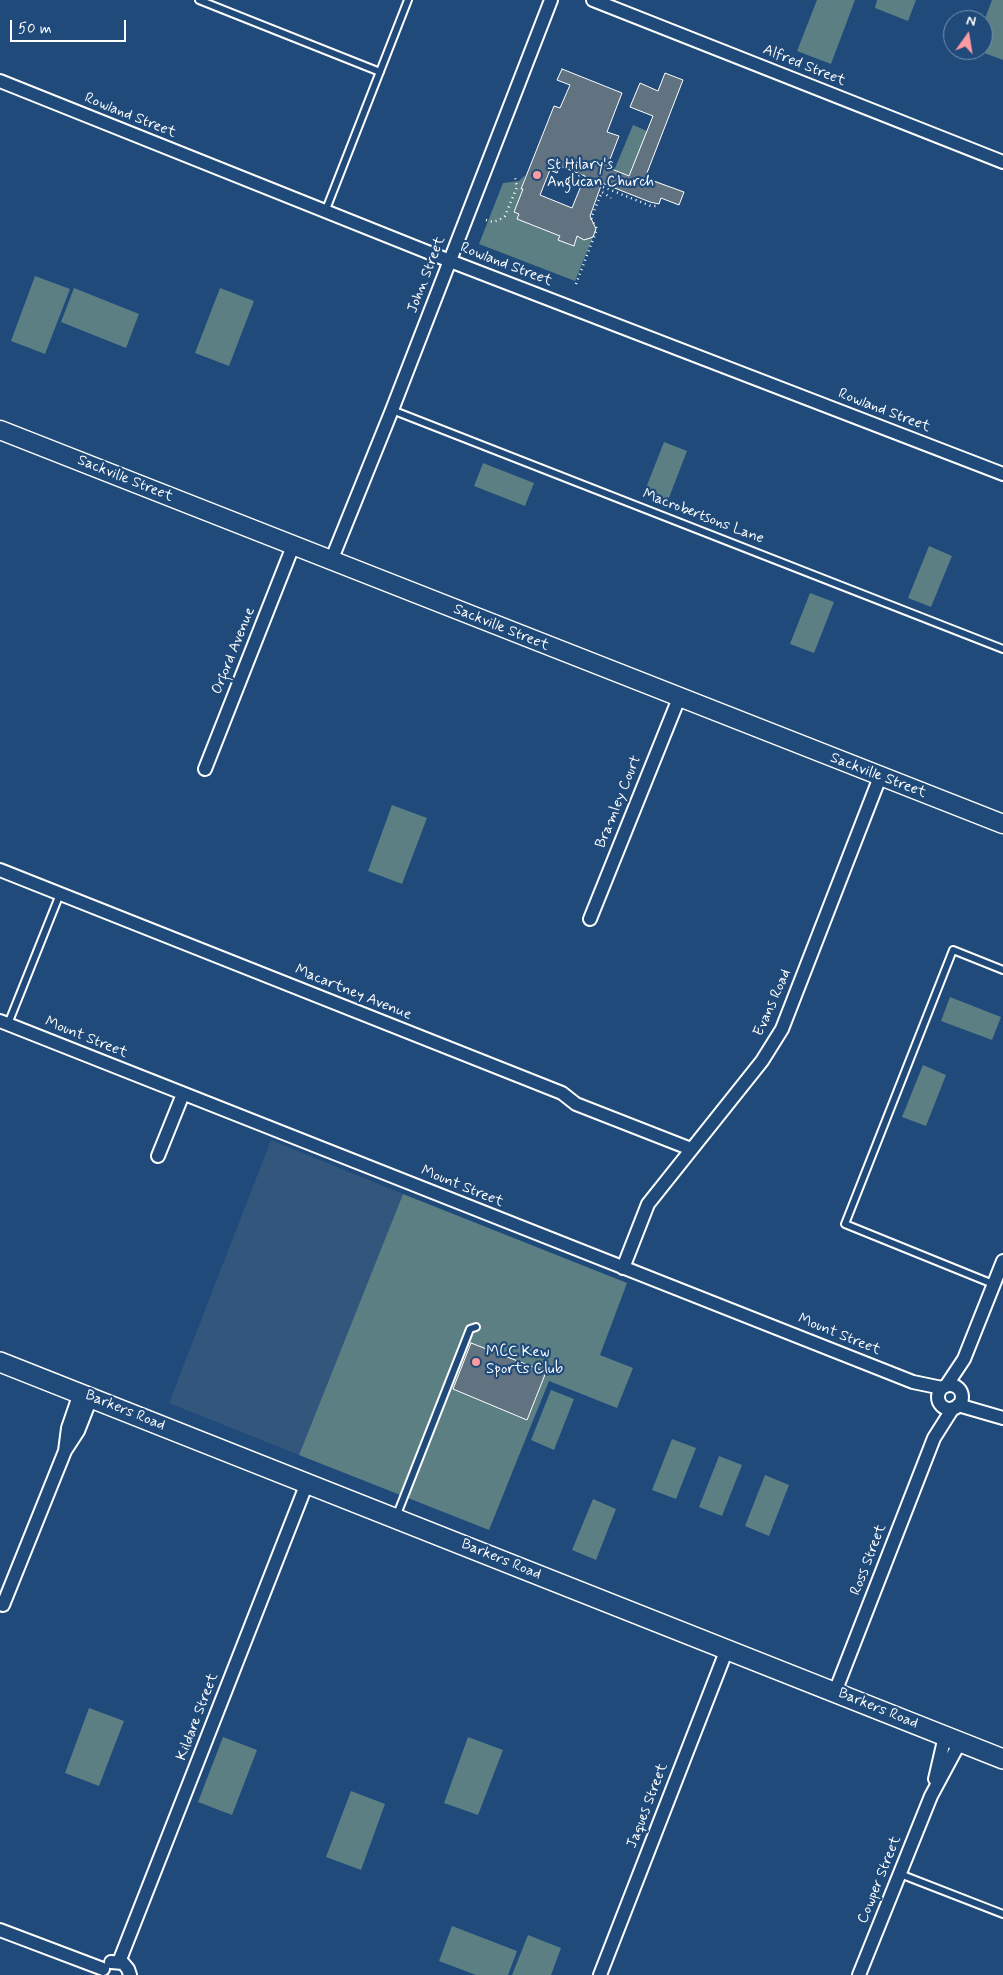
<!DOCTYPE html>
<html>
<head>
<meta charset="utf-8">
<style>
  body { margin:0 }
  #map { position:relative; width:1003px; height:1975px; overflow:hidden; background:#1f4a7a; font-family:Mynerve,sans-serif }
  canvas { display:block }
  .north { position:absolute; left:943px; top:10px; width:50px; height:50px; box-sizing:border-box; background:#1f4a7a; border:1px solid #7992af; border-radius:50%; rotate:13deg; font-size:14px; font-weight:700; line-height:20px; text-align:center; color:#fff }
  .north::after { content:''; display:block; margin:auto; width:18px; height:22px; background:#ff9aa2; clip-path:polygon(50% 0,100% 100%,50% 72%,0 100%) }
  .scale { position:absolute; left:10px; top:20px; width:116px; height:22px; box-sizing:border-box; border:2px solid #fff; border-top:0; padding-left:6px; font-size:15px; line-height:18px; white-space:nowrap; color:#fff; -webkit-text-stroke:4px #1f4a7a; paint-order:stroke }
</style>
</head>
<body>
<div id="map">
<canvas width="1003" height="1975"></canvas>
<div class="north">N</div>
<div class="scale">50 m</div>
</div>
<script>
const ctx = document.querySelector('canvas').getContext('2d');
ctx.lineJoin = 'round';
function fill(path, color) { ctx.fillStyle = color; ctx.fill(path, 'evenodd'); }
const shape = rows => new Path2D(rows.map(r => 'M' + r).join(''));
function trace(path, color, width, dash) { ctx.strokeStyle = color; ctx.lineWidth = width; ctx.lineCap = dash ? 'butt' : 'round'; ctx.setLineDash(dash || []); ctx.stroke(path); }
function write(font, color, halo, rows, align = 'center') {
  ctx.font = font + ' Mynerve,sans-serif'; ctx.lineWidth = 4.5; ctx.setLineDash([]); ctx.textBaseline = 'middle'; ctx.strokeStyle = halo; ctx.fillStyle = color; for (const [text, x, y, turn = 0] of rows) {
    ctx.save(); ctx.translate(x, y); ctx.rotate((+turn || 0) * Math.PI / 180); ctx.textAlign = isNaN(turn) ? turn : align; if (halo) ctx.strokeText(text, 0, 0); ctx.fillText(text, 0, 0); ctx.restore();
  }
}
fill(shape([
  [271,1140,403,1194,299,1455,169,1403]
]), '#33567c');
fill(shape([
  [817,0,855,0,831,64,797,51],
  [877,0,916,0,908,21,875,8],
  [992,0,1003,0,1003,60,976,50,983,50,983,24],
  [633,125,647,131,649,168,646,177,666,185,664,190,628,175,621,191,616,189,613,173],
  [524,176,525,177,521,188,523,189,514,212,560,236,559,240,573,246,577,236,584,239,593,237,575,281,479,244,503,183,519,181],
  [35,276,70,289,45,354,11,341],
  [74,288,139,314,126,348,61,322],
  [220,288,254,301,229,366,195,353],
  [664,442,687,451,667,503,644,493],
  [483,463,534,483,525,506,474,486],
  [929,546,952,556,931,607,908,598],
  [810,593,834,602,814,653,790,644],
  [392,805,427,818,402,884,368,871],
  [950,997,1001,1017,992,1040,941,1021],
  [923,1065,946,1075,926,1126,902,1117],
  [403,1194,627,1283,600,1355,633,1368,617,1408,549,1381,489,1530,299,1455],
  [551,1390,574,1399,554,1450,531,1440],
  [672,1439,696,1448,676,1499,652,1490],
  [719,1456,742,1465,722,1516,699,1507],
  [765,1475,789,1485,769,1536,745,1526],
  [593,1499,616,1509,596,1560,572,1550],
  [89,1708,124,1721,99,1786,65,1773],
  [223,1737,257,1750,232,1815,198,1802],
  [468,1737,503,1750,478,1815,444,1803],
  [351,1791,385,1804,361,1870,326,1857],
  [452,1926,517,1951,508,1975,476,1975,439,1961],
  [528,1935,561,1948,551,1975,512,1975]
]), '#5c7f84');
const building = shape([
  [562,69,622,93,607,132,619,136,607,167,629,176,653,116,630,107,640,83,658,91,665,73,683,80,645,178,684,192,679,205,661,198,659,204,650,202,602,183,590,216,596,229,593,237,584,240,577,236,574,246,558,240,560,236,517,219,519,214,514,212,523,189,521,189,554,106,560,108,570,85,557,80,562,69],
  [560,166,585,176,572,208,540,195,550,170,557,173,560,166],
  [471,1343,546,1372,527,1420,453,1389,471,1343]
]);
fill(building, '#617281');
trace(building, '#fff', 1);
const lane = shape([
  [199,0,380,72],
  [325,212,408,0],
  [392,410,1003,649],
  [8,1024,60,894],
  [993,1284,845,1224,953,950,1003,970],
  [396,1517,470,1329,476,1327],
  [900,1874,1003,1914]
]);
const street = shape([
  [593,0,1003,162],
  [0,81,450,261,1003,474],
  [331,561,392,410,551,0],
  [205,769,293,546],
  [0,870,562,1093,576,1104,691,1149],
  [590,919,679,698],
  [0,1021,913,1382,942,1388],
  [158,1156,183,1094],
  [623,1268,648,1204,762,1061,782,1029,880,777],
  '938 1397a12 12 0 1 1 24 0a12 12 0 1 1-24 0Z',
  [946,1386,964,1359,1003,1261],
  [958,1405,1003,1418],
  [65,1451,68,1428,80,1393],
  [3,1605,65,1451,78,1431,91,1398],
  [835,1692,934,1438,953,1408],
  [935,1779,945,1736],
  [0,1930,103,1969],
  [111,1962,123,1963,128,1969,130,1975],
  [119,1962,307,1483],
  [600,1975,727,1649],
  [859,1975,931,1796,960,1742]
]);
const secondary = shape([
  [0,430,1003,824]
]);
const primary = shape([
  [0,1362,1003,1759]
]);
trace(lane, '#fff', 10);
trace(street, '#fff', 16);
trace(secondary, '#fff', 21);
trace(primary, '#fff', 22);
trace(shape([
  [603,187,651,206,658,206],
  [486,220,493,222,499,220,505,216,517,187,515,177],
  [576,284,597,229,591,218,602,192,611,198]
]), '#fff', 2.5, [1, 4]);
trace(lane, '#1f4a7a', 6);
trace(street, '#1f4a7a', 12);
trace(secondary, '#1f4a7a', 18);
trace(primary, '#1f4a7a', 19);
for (const [x, y, r, color] of [
  [537,175,5,"#ff9aa2"],
  [476,1362,5,"#ff9aa2"]
]) { const dot = new Path2D(); dot.arc(x, y, r, 0, 2 * Math.PI); ctx.fillStyle = color; ctx.fill(dot); trace(dot, '#1f4a7a', 2); }
write('15px', '#fff', '#1f4a7a', [
  ["Alfred Street",804,66,22],
  ["Rowland Street",130,116,22],
  ["Rowland Street",506,265,21],
  ["John Street",427,275,-69],
  ["Rowland Street",884,411,21],
  ["Sackville Street",125,479,22],
  ["Macrobertsons Lane",703,517,21],
  ["Sackville Street",501,628,22],
  ["Orford Avenue",234,651,-68],
  ["Sackville Street",878,776,21],
  ["Bramley Court",619,802,-68],
  ["Macartney Avenue",353,993,22],
  ["Evans Road",773,1003,-66],
  ["Mount Street",86,1038,22],
  ["Mount Street",462,1187,22],
  ["Mount Street",839,1335,22],
  ["Barkers Road",125,1411,22],
  ["Barkers Road",501,1560,22],
  ["Ross Street",869,1560,-69],
  ["Barkers Road",878,1709,22],
  ["Kildare Street",198,1717,-69],
  ["Jaques Street",648,1806,-69],
  ["Cowper Street",880,1880,-68]
]);
write('15px', '#fff', '#1f4a7a', [
  ["St Hilary's",547,166],
  ["Anglican Church",547,183],
  ["MCC Kew",486,1353],
  ["Sports Club",486,1370]
], 'left');
</script>
</body>
</html>
